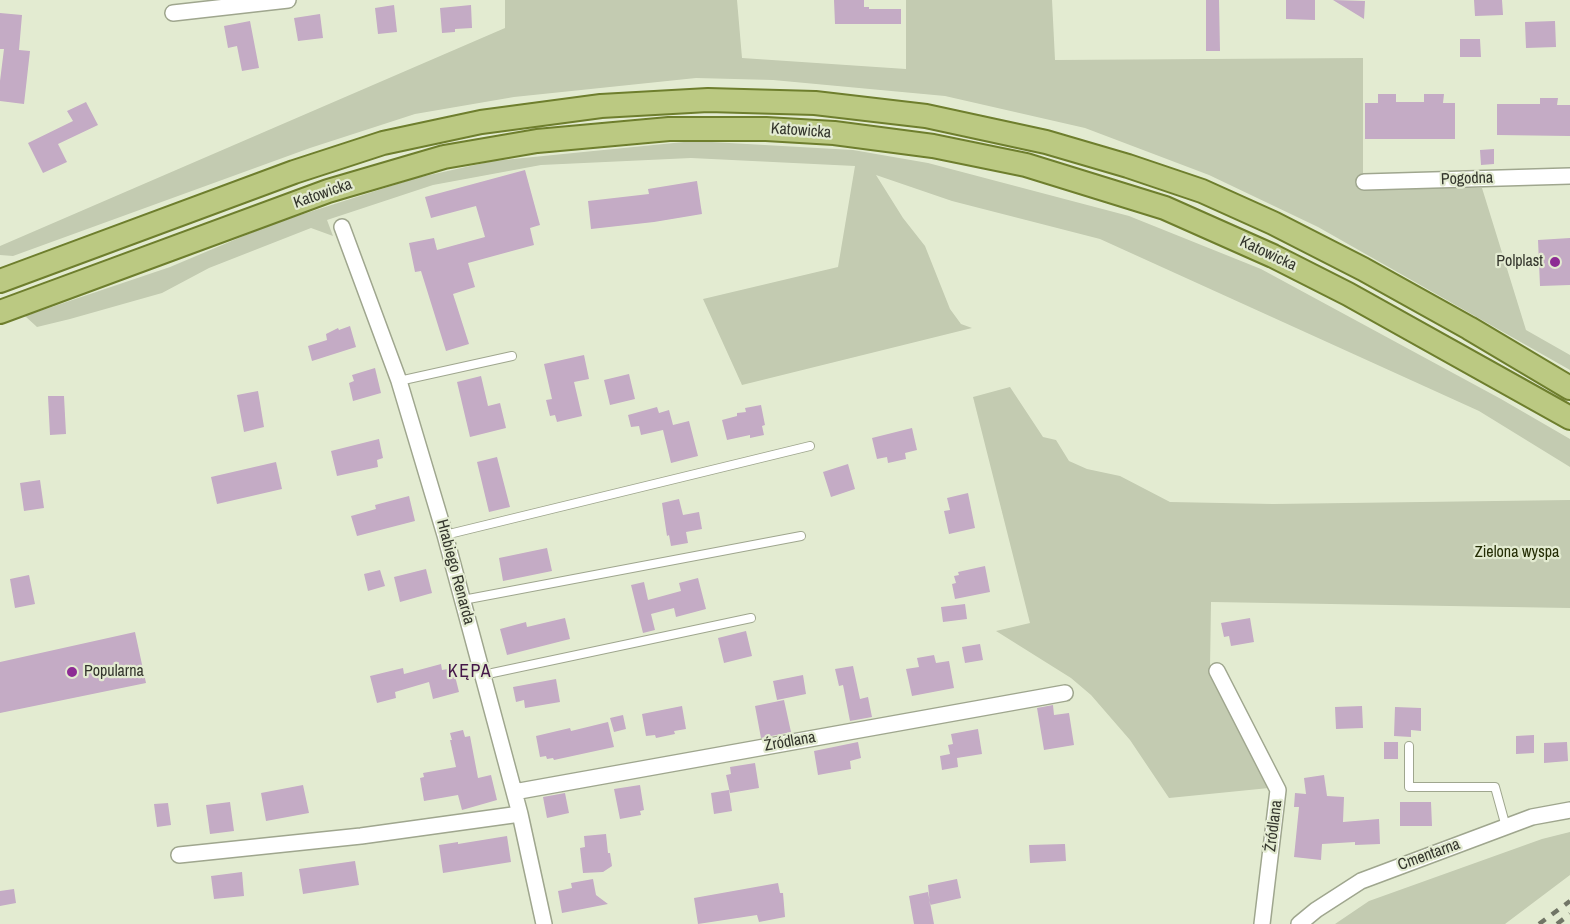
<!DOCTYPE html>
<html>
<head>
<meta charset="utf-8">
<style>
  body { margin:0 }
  canvas { display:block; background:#e3ebd1 }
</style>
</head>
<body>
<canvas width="1570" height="924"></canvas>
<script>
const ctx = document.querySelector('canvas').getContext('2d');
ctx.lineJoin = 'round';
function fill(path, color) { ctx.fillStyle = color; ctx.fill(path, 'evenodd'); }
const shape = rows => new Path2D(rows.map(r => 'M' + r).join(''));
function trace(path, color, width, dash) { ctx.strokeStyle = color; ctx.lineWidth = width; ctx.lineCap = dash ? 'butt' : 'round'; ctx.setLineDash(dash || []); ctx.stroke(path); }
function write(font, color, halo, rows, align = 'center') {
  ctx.font = font + ' "Archivo Narrow",sans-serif'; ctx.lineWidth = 4.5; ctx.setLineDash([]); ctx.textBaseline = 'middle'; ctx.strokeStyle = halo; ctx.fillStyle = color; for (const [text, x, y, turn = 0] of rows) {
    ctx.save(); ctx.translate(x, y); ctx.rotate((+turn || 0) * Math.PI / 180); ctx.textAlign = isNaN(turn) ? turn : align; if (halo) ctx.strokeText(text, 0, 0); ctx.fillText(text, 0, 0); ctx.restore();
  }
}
fill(shape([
  [505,0,737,0,742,58,906,69,906,0,1052,0,1055,60,1363,58,1363,188,1482,188,1526,330,1570,355,1570,370,1318,227,1209,175,1085,128,945,96,773,80,696,78,514,97,415,114,310,148,13,256,0,255,0,246,505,28],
  [694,141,853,150,928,163,1129,216,1261,269,1501,399,1570,439,1570,467,1479,411,1100,239,952,201,876,175,903,218,925,246,950,309,961,324,972,328,742,385,703,299,838,267,855,166,691,158,541,165,433,185,327,220,333,236,311,228,209,268,162,293,70,319,37,327,25,316,170,267,272,224,416,178,493,161],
  [1010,387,1043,437,1056,440,1069,461,1087,469,1120,476,1170,502,1273,504,1570,500,1570,608,1211,602,1210,668,1269,788,1169,798,1130,740,1091,695,1071,678,996,631,1030,623,973,397],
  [1570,832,1570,875,1505,924,1335,924,1369,901,1542,839]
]), '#c3cbb1');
fill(shape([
  [834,0,864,0,864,7,869,7,869,9,901,9,901,24,835,24],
  [1206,0,1219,0,1220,51,1206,51],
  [1286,0,1315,0,1315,20,1286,19],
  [1333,0,1365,1,1364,19],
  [1474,0,1502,0,1503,15,1475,16],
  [394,5,397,32,378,34,375,8],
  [471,5,472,28,455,29,455,32,442,33,440,8],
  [0,13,22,15,19,50,30,51,24,104,0,101,0,81,4,49,0,49],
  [320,14,323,38,298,41,294,18],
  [250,21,259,68,242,71,237,46,228,48,224,26],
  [1555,21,1556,47,1526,48,1525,22],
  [1460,39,1480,39,1481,57,1460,57],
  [1378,94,1396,94,1396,102,1424,102,1424,94,1444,94,1443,103,1455,103,1455,139,1365,139,1365,103,1378,103],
  [1540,98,1558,98,1557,105,1570,105,1570,136,1497,135,1497,104,1540,104],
  [86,102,98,125,58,144,67,162,43,173,28,143,73,121,67,111],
  [1494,149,1494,164,1481,165,1480,150],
  [525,170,540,225,530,228,534,245,468,263,475,287,453,294,469,344,446,351,421,271,415,272,409,243,434,238,437,250,485,237,476,206,431,218,425,197],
  [697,181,702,214,654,222,591,229,588,201,649,194,648,189],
  [1570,238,1570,285,1540,286,1538,240],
  [350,326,356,347,312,361,308,346,327,340,326,334,338,328,339,330],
  [584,355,589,379,574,382,582,416,557,422,555,415,550,416,546,400,552,399,544,364],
  [375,368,381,393,353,401,349,383,354,381,352,375],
  [629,374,635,399,610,405,604,380],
  [481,376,488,406,500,403,506,428,470,437,457,382],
  [258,391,264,427,244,432,237,395],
  [48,396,64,396,66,434,50,435],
  [761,405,765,425,762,426,764,435,750,438,750,435,727,440,722,420,737,416,737,413,746,412,745,408],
  [657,407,659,413,669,410,673,425,689,421,698,456,671,463,663,430,641,435,639,426,631,427,628,415],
  [912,428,917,450,905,453,906,459,888,463,887,457,877,459,872,438],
  [379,439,383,458,377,460,378,467,337,476,331,451],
  [497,457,510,507,489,512,477,462],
  [276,462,282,489,217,504,211,477],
  [848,464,855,489,831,497,823,472],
  [40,480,44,508,24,511,20,483],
  [968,493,975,528,949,534,944,511,950,510,947,498],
  [409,496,415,521,357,536,351,516,376,509,375,505],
  [679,499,683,515,699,512,702,529,686,532,688,543,671,546,669,535,667,536,662,503],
  [547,548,552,571,503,581,499,558],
  [985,566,990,592,955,599,952,584,956,583,954,576,959,575,958,572],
  [426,569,432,593,400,602,394,577],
  [380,570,385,586,368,591,364,574],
  [29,575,35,604,15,608,10,579],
  [698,578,706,609,676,617,674,608,651,614,655,630,643,633,631,585,644,582,648,600,681,591,679,583],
  [965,604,967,619,943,622,941,607],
  [565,618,570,639,507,655,500,629,526,622,527,627],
  [1250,618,1254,642,1231,646,1229,636,1224,637,1221,623],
  [746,631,752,656,724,663,718,638],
  [135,632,146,683,0,713,0,662],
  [980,644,983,660,965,663,962,647],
  [934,655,936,663,949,661,954,688,912,696,906,669,919,667,917,658],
  [441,664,442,670,453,668,459,692,433,699,429,682,395,692,396,698,377,703,370,676,403,668,404,674],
  [853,666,860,699,868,697,872,717,850,721,843,685,839,686,835,669],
  [803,675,806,694,777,700,773,681],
  [556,679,560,702,525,708,524,700,516,702,513,687],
  [784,700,791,732,761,738,755,706],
  [1053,705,1054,715,1069,713,1074,745,1044,750,1037,708],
  [682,706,686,729,674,731,675,734,656,738,655,735,646,736,642,714],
  [1362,706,1363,728,1336,729,1335,707],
  [1395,707,1421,708,1421,731,1411,730,1411,737,1394,736],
  [623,715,626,729,614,732,610,718],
  [608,722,614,747,554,760,553,758,547,759,546,756,540,757,536,736,570,728,571,731],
  [978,729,982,754,957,758,958,767,942,770,940,756,950,754,948,745,953,744,951,734],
  [463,730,465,737,470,736,478,778,491,775,497,800,462,810,458,795,424,801,420,778,424,777,423,773,456,767,450,740,452,740,450,733],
  [1534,735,1534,753,1516,754,1516,736],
  [858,742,861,758,850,761,851,769,818,775,814,751],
  [1384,742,1398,742,1398,759,1384,759],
  [1567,742,1568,761,1544,763,1544,743],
  [755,763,759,788,730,793,726,775,731,774,730,767],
  [1324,775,1327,796,1344,797,1343,822,1379,819,1380,844,1355,845,1355,842,1322,844,1321,860,1294,857,1299,807,1294,807,1295,793,1306,794,1304,778],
  [303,785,309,813,266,821,261,793],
  [640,785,644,810,640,811,641,815,620,819,614,789],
  [729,790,732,811,714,814,711,793],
  [565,793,569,813,547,818,543,797],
  [230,802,234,831,210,834,206,805],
  [1400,802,1431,802,1432,826,1400,826],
  [168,803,171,825,157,827,154,804],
  [606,834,608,853,610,853,612,866,603,872,583,873,580,848,585,847,584,836],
  [507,836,511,862,443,873,439,845,458,842,458,844],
  [1065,844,1066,861,1030,863,1029,845],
  [355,861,359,885,303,894,299,869],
  [242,872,244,896,214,899,211,876],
  [593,879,596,895,608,904,562,913,558,891,572,888,571,883],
  [957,879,961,898,930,905,928,885],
  [778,883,780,893,783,893,785,917,759,922,757,915,698,924,694,898],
  [14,889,16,903,0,906,0,891],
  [928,892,934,924,914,924,909,896]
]), '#c4abc5');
const service = shape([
  [399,381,512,356],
  [445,535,810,446],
  [463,600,801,536],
  [483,675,751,618],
  [1409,746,1409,787,1495,787,1506,827]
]);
const minor = shape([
  [173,13,288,0],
  [1364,182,1570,176],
  [342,227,399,381,445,535,520,814,544,924],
  [1217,671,1278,790,1262,924],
  [514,792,1065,693],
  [179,855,361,836,520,814],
  [1299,924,1316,910,1361,881,1532,817,1570,810]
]);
const primary = shape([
  [0,281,294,172,383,143,481,122,601,106,708,100,815,103,926,116,1046,142,1128,166,1202,191,1273,223,1363,269,1469,328,1570,388],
  [0,312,328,191,444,157,537,141,669,129,766,129,834,133,933,146,1026,165,1165,208,1273,256,1348,294,1570,418]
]);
trace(service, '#9fa68e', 10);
trace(minor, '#9fa68e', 18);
trace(primary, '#6e7e2d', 26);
trace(service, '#fff', 8);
trace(minor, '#fff', 15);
trace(primary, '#bbc982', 22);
trace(shape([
  [1539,924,1570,901],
  [1557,924,1570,914]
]), '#717566', 4.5, [8, 8]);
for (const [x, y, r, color] of [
  [1555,262,6,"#8d2c94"],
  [72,672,6,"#8d2c94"]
]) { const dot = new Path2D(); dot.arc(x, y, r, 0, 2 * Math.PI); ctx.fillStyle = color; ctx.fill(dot); trace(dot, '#e3ebd1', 2); }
write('16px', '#33352c', '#e3ebd1', [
  ["Katowicka",801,131,4],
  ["Pogodna",1467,179,-2],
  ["Katowicka",323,194,-19],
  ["Katowicka",1268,254,25],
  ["Hrabiego Renarda",455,572,75],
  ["Źródlana",790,742,-10],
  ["Źródlana",1274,826,-83],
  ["Cmentarna",1429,855,-20]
]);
write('16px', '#33352c', '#e3ebd1', [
  ["Polplast",1543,262],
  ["Popularna",84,672,"left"]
], 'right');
write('16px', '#252e05', '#e3ebd1', [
  ["Zielona wyspa",1517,553]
]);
ctx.letterSpacing = '1.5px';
write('18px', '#441648', '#e3ebd1', [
  ["KĘPA",470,672]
]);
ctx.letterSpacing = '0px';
</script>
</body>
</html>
